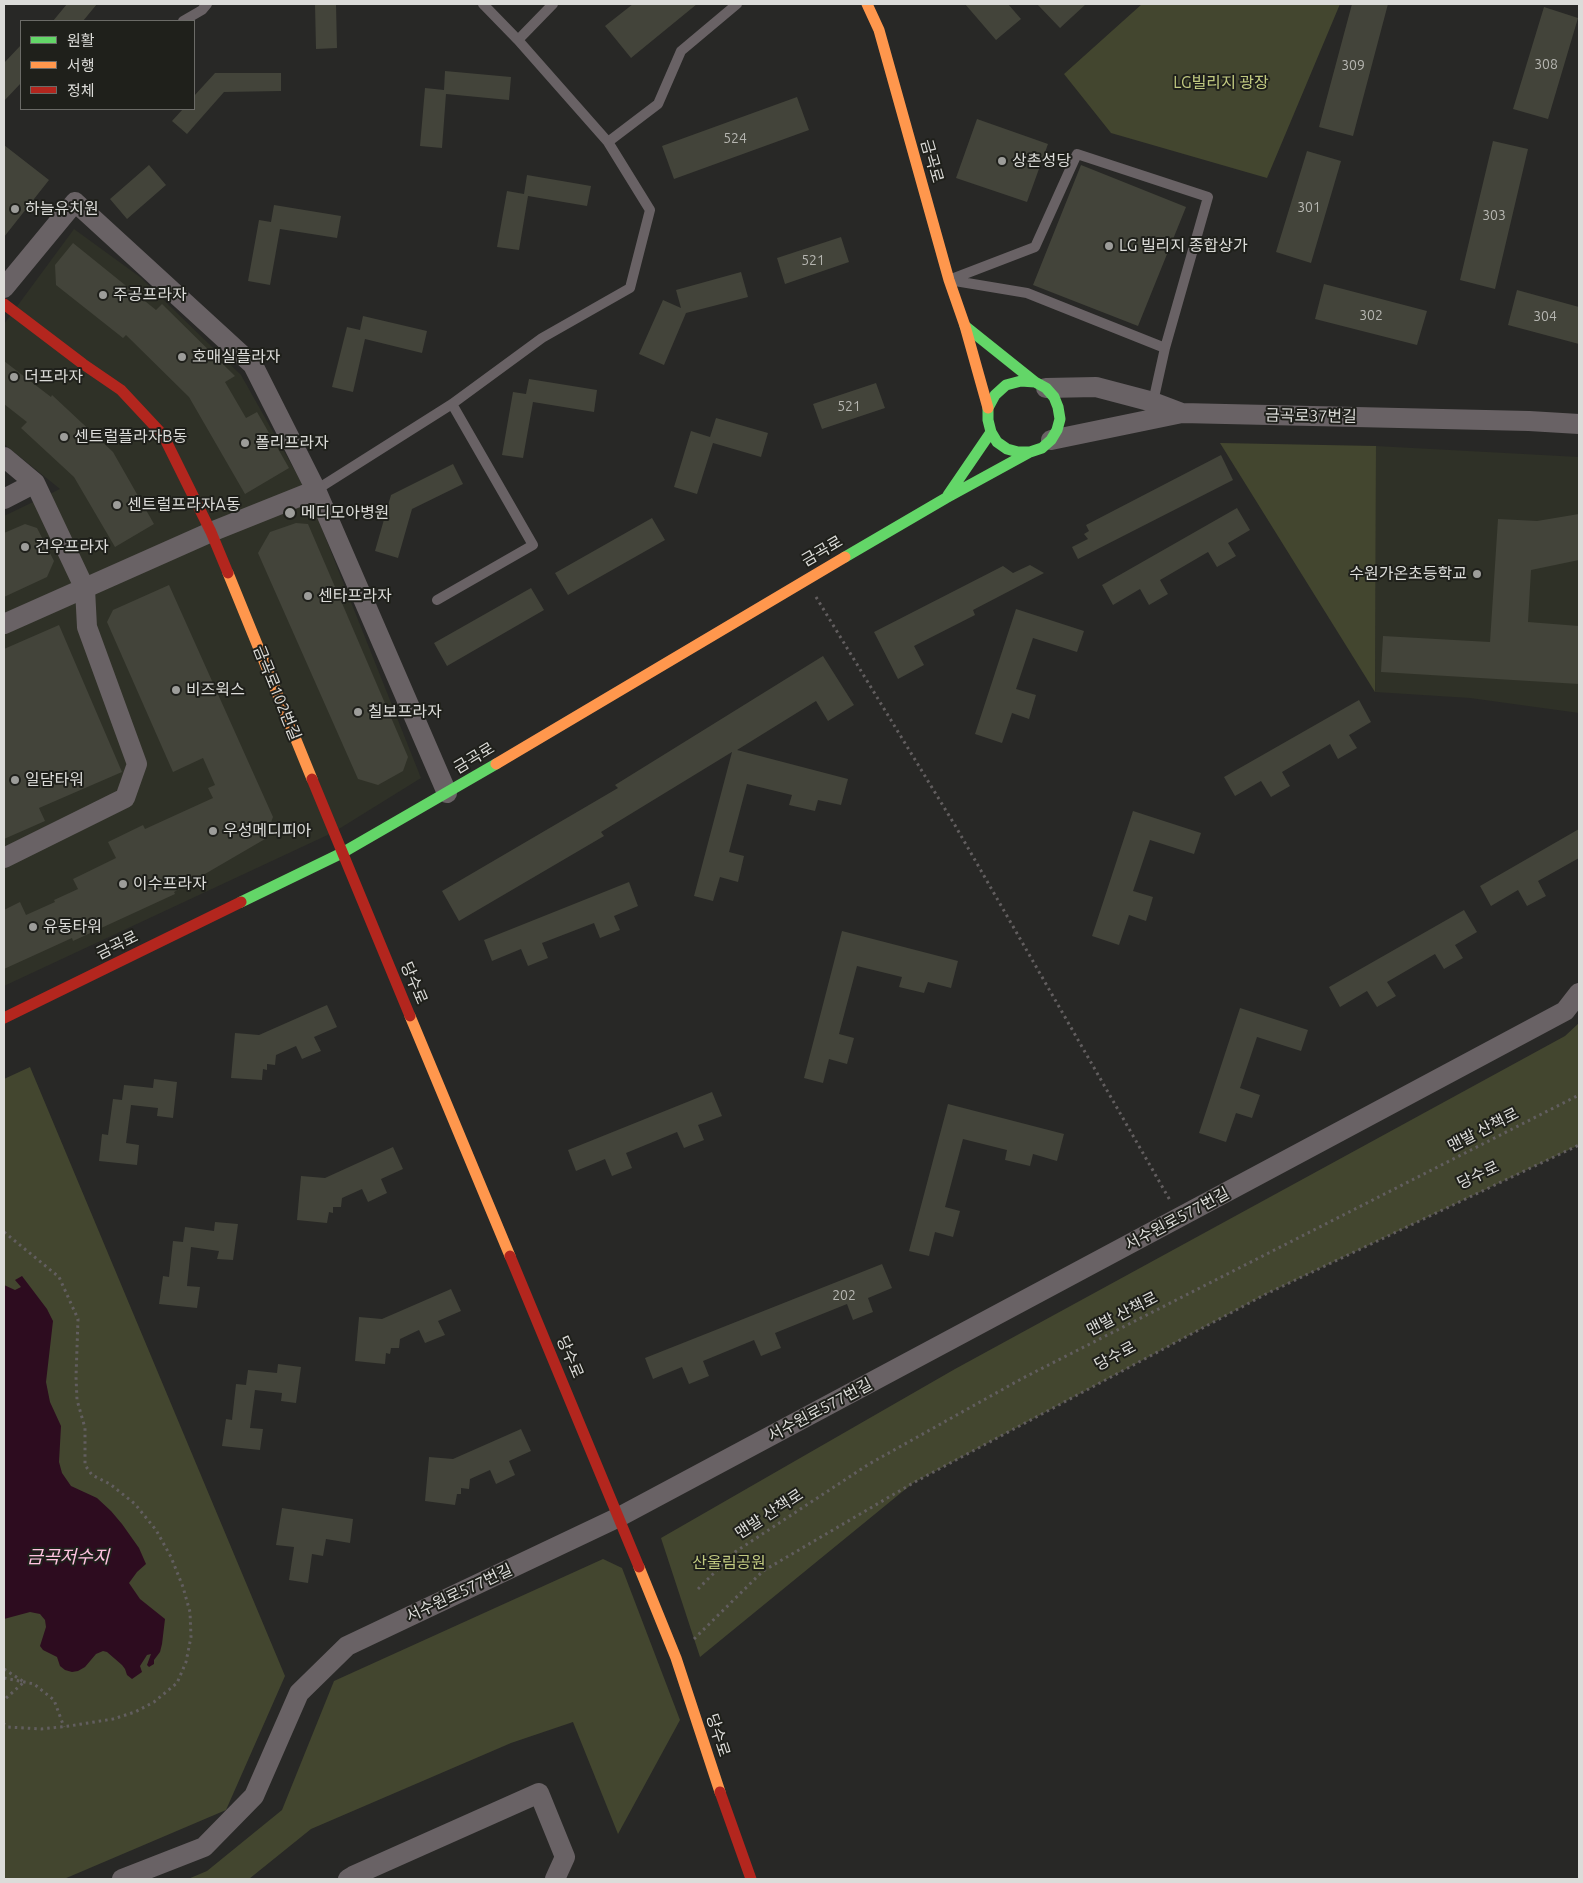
<!DOCTYPE html>
<html>
<head>
<meta charset="utf-8">
<style>
  body { margin:0 }
  #map { position:relative; width:1583px; height:1883px; overflow:hidden; background:#282826; font-family:Ubuntu,"Noto Sans KR",sans-serif }
  canvas { display:block }
  .frame { position:absolute; inset:0; border:5px solid #dcdcd9; pointer-events:none }
  .legend { position:absolute; left:20px; top:20px; width:175px; height:90px; box-sizing:border-box; background:#1f201b; border:1px solid #6b6b67; margin:0; padding:6px 9px; list-style:none; font-size:15px; color:#dcdcd9 }
  .legend li { display:flex; align-items:center; gap:10px; height:25px }
  .legend b { width:25px; border:1px solid #6b6b67 }
</style>
</head>
<body>
<div id="map">
<canvas width="1583" height="1883"></canvas>
<div class="frame"></div>
<ul class="legend">
<li><b style="height:6px;background:#63d668"></b>원활</li>
<li><b style="height:6px;background:#ff974d"></b>서행</li>
<li><b style="height:6px;background:#b3261e"></b>정체</li>
</ul>
</div>
<script>
const ctx = document.querySelector('canvas').getContext('2d');
ctx.lineJoin = 'round';
function fill(path, color) { ctx.fillStyle = color; ctx.fill(path, 'evenodd'); }
const shape = rows => new Path2D(rows.map(r => 'M' + r).join(''));
function trace(path, color, width, dash) { ctx.strokeStyle = color; ctx.lineWidth = width; ctx.lineCap = dash ? 'butt' : 'round'; ctx.setLineDash(dash || []); ctx.stroke(path); }
function write(font, color, halo, rows, align = 'center') {
  ctx.font = font + ' Ubuntu,"Noto Sans KR",sans-serif'; ctx.lineWidth = 4; ctx.setLineDash([]); ctx.textBaseline = 'middle'; ctx.strokeStyle = halo; ctx.fillStyle = color; for (const [text, x, y, turn = 0] of rows) {
    ctx.save(); ctx.translate(x, y); ctx.rotate((+turn || 0) * Math.PI / 180); ctx.textAlign = isNaN(turn) ? turn : align; if (halo) ctx.strokeText(text, 0, 0); ctx.fillText(text, 0, 0); ctx.restore();
  }
}
fill(shape([
  [74,229,140,277,241,375,308,494,421,778,334,832,4,986,4,516,60,489,4,444,4,324],
  [1376,446,1579,457,1579,713,1470,698,1375,692]
]), '#2f3127');
fill(shape([
  [1142,4,1340,4,1267,178,1111,133,1064,74],
  [1220,443,1376,446,1375,692],
  [1579,1023,1579,1145,1266,1294,913,1483,700,1657,661,1538,955,1369,1565,1036],
  [30,1067,285,1676,226,1810,64,1879,4,1879,4,1079],
  [603,1559,622,1568,680,1720,618,1834,573,1722,511,1743,311,1829,249,1879,188,1879,207,1871,282,1810,334,1681]
]), '#43462f');
fill(shape([
  [22,1276,47,1309,53,1321,46,1382,50,1402,61,1426,59,1462,62,1473,71,1486,97,1498,111,1511,122,1524,139,1548,146,1564,137,1572,129,1583,140,1599,165,1619,162,1644,160,1652,154,1660,154,1664,149,1667,147,1665,151,1654,147,1655,140,1666,142,1672,132,1679,127,1675,125,1669,122,1665,107,1652,103,1651,96,1654,85,1667,78,1671,72,1672,65,1670,60,1666,57,1657,43,1650,40,1646,46,1627,45,1620,40,1614,30,1612,4,1619,4,1285,15,1290,21,1287,15,1280]
]), '#2d0c1f');
fill(shape([
  [67,4,97,4,83,21,53,21],
  [315,4,336,4,337,48,316,49],
  [633,4,697,4,631,58,605,26],
  [965,4,1008,4,1021,19,996,40],
  [1037,4,1086,4,1060,28],
  [1352,4,1388,4,1353,136,1319,127],
  [1544,7,1578,18,1548,119,1513,109],
  [21,45,21,83,4,101,4,63],
  [445,71,511,77,509,100,446,94,442,148,420,146,425,88,444,90],
  [215,73,281,73,281,91,224,92,187,134,172,121,183,109,194,109,194,96],
  [797,97,809,130,674,179,662,146],
  [977,119,1048,144,1027,202,956,178],
  [1493,141,1528,149,1495,289,1460,280],
  [4,145,49,180,4,237],
  [1307,151,1341,161,1311,263,1276,252],
  [149,165,166,185,127,219,110,199],
  [1081,165,1186,207,1138,326,1033,285],
  [527,175,591,186,587,206,528,196,519,250,497,247,507,191,524,194],
  [274,205,341,216,337,238,280,229,270,285,248,281,259,220,271,222],
  [841,237,849,262,785,284,777,258],
  [73,243,156,310,162,304,235,376,225,382,246,418,257,412,289,468,245,494,189,397,126,335,123,338,56,285,55,265],
  [741,272,748,297,686,313,664,365,639,354,663,300,681,308,676,290],
  [1324,284,1427,311,1417,345,1315,319],
  [1517,290,1579,307,1579,344,1508,325],
  [363,316,427,331,422,353,365,339,353,392,332,387,347,327,360,330],
  [4,361,51,397,52,395,113,452,154,524,115,547,74,477,21,428,27,422,4,404],
  [529,379,597,390,594,412,533,402,523,458,502,455,513,392,526,394],
  [876,383,885,408,822,429,813,404],
  [716,418,768,433,761,457,713,443,697,494,674,487,691,431,710,437],
  [1221,455,1233,480,1078,559,1072,547,1088,539,1084,534,1089,531,1086,525],
  [453,464,463,484,412,509,398,558,375,551,391,495],
  [1237,508,1250,530,1228,543,1236,556,1217,567,1208,552,1160,580,1168,594,1149,605,1140,589,1113,605,1102,585],
  [1579,514,1579,560,1531,570,1528,622,1579,626,1579,684,1381,672,1383,636,1490,642,1498,519,1537,521],
  [652,518,665,540,568,595,555,573],
  [296,523,308,524,408,757,403,771,378,785,358,779,258,553,270,532],
  [25,524,37,528,54,561,47,577,4,597,4,533],
  [1030,565,1044,573,973,610,975,615,914,646,924,665,898,679,874,632,1003,566,1013,573],
  [169,585,273,817,265,839,174,892,175,894,73,941,72,938,4,969,4,910,20,902,26,915,55,902,54,900,78,889,73,879,116,858,108,842,143,825,145,829,213,798,208,788,215,785,203,758,173,772,107,622,113,610],
  [531,588,544,610,447,666,434,643],
  [1016,609,1084,631,1077,652,1033,638,1016,689,1036,695,1029,719,1012,713,1002,743,975,734],
  [59,625,122,772,39,808,45,821,4,839,4,649],
  [823,656,854,705,828,721,816,701,737,750,848,779,841,805,818,800,815,811,789,805,792,795,747,784,729,852,744,856,738,882,720,877,713,901,694,896,732,752,601,832,604,836,459,921,442,891,618,788,615,785],
  [1359,700,1371,722,1349,735,1357,748,1338,759,1330,744,1282,772,1290,786,1271,797,1261,781,1235,796,1224,777],
  [1133,811,1201,833,1194,854,1150,840,1133,891,1153,897,1146,921,1129,915,1119,945,1092,936],
  [1579,829,1579,858,1538,881,1546,896,1527,906,1518,890,1491,906,1480,886],
  [629,882,638,906,614,916,620,930,600,938,594,923,542,943,548,958,528,966,521,949,492,961,484,940],
  [1464,910,1477,932,1455,945,1463,958,1444,969,1435,954,1387,982,1396,996,1377,1007,1367,991,1340,1007,1329,987],
  [842,931,958,961,951,988,928,982,924,993,899,987,902,977,857,966,839,1034,854,1038,847,1064,829,1059,823,1083,804,1078],
  [327,1005,337,1027,314,1037,321,1051,302,1059,296,1046,276,1055,275,1065,267,1064,267,1070,263,1069,262,1080,231,1078,235,1033,259,1035],
  [1240,1008,1308,1030,1301,1051,1257,1037,1240,1088,1260,1095,1252,1118,1236,1113,1226,1142,1199,1133],
  [154,1079,177,1082,173,1118,157,1116,158,1108,131,1105,126,1143,139,1145,137,1165,99,1161,102,1134,108,1135,113,1099,122,1100,124,1085,153,1088],
  [712,1092,722,1116,698,1125,704,1140,684,1148,677,1132,626,1153,632,1168,612,1176,605,1159,576,1171,568,1150],
  [948,1104,1064,1134,1057,1161,1033,1154,1030,1166,1005,1160,1007,1150,963,1139,945,1207,960,1211,953,1237,935,1232,929,1256,909,1251],
  [393,1147,403,1169,381,1179,387,1193,368,1202,362,1189,342,1198,341,1207,333,1207,333,1213,329,1212,327,1223,297,1220,301,1176,325,1178],
  [215,1222,238,1224,233,1260,217,1259,219,1251,191,1247,187,1286,200,1287,197,1308,159,1304,163,1276,169,1277,173,1241,183,1242,185,1227,214,1231],
  [882,1264,892,1288,868,1298,873,1312,853,1320,847,1304,775,1333,781,1348,761,1356,754,1340,703,1361,709,1376,689,1384,682,1367,653,1379,645,1358],
  [451,1289,461,1311,438,1321,445,1335,425,1343,419,1330,400,1339,399,1348,391,1348,390,1354,386,1353,385,1364,355,1361,359,1317,382,1319],
  [278,1364,301,1367,296,1403,281,1401,282,1393,255,1390,250,1428,263,1429,260,1450,222,1446,226,1419,232,1420,236,1384,246,1385,248,1370,277,1373],
  [521,1429,531,1451,509,1461,515,1475,496,1484,490,1470,470,1479,469,1489,461,1488,461,1494,457,1494,455,1505,425,1501,429,1457,453,1459],
  [282,1508,353,1519,350,1543,326,1539,323,1556,312,1554,308,1583,289,1580,294,1547,276,1545]
]), '#43443a');
trace(shape([
  [816,597,956,827,1171,1202],
  [4,1232,59,1277,78,1319,76,1377,77,1400,85,1428,85,1465,92,1475,110,1484,135,1504,156,1530,171,1557,183,1587,190,1612,191,1637,186,1662,177,1683,154,1702,135,1712,113,1719,69,1726,41,1729,8,1727,4,1724],
  [698,1589,735,1552,869,1464,1023,1378,1579,1095],
  [694,1639,763,1571,913,1483,1266,1294,1579,1145],
  [4,1669,24,1682,4,1700],
  [4,1678,34,1684,54,1700,64,1727]
]), '#625e5f', 3, [2.5, 4]);
trace(shape([
  [183,21,202,10,207,4],
  [518,40,553,4],
  [608,142,658,104,681,51,737,4],
  [1153,402,1165,348,1208,197,1077,154,1035,247,949,280,1027,293,1165,348],
  [316,490,452,404,542,338,630,288,650,210,608,142,518,40,483,4],
  [437,600,533,545,452,404]
]), '#696265', 10);
trace(shape([
  [4,288,75,202,253,365,316,490,447,793],
  [1046,388,1096,387,1153,402,1182,413,1529,421,1579,424],
  [1051,440,1182,413],
  [4,457,35,483,85,589,87,627,137,764,125,798,4,858],
  [4,499,35,483],
  [4,624,211,532,316,490],
  [122,1879,204,1847,254,1796,299,1693,347,1646,619,1517,1565,1011,1579,993],
  [348,1879,353,1876,539,1793,565,1857,555,1879]
]), '#696265', 20);
trace(shape([
  [965,326,1035,382,1046,388,1054,397,1058,407,1060,419,1057,430,1051,440,1042,448,1030,452,1018,452,1007,449,997,442,991,432,988,420,988,408,995,395,1006,385,1021,381,1035,382],
  [948,495,991,432],
  [845,557,946,498,1030,452],
  [241,902,342,853,496,764]
]), '#63d668', 11);
trace(shape([
  [867,4,879,30,949,280,965,326,988,408],
  [228,573,312,779],
  [496,764,845,557],
  [410,1016,510,1256],
  [639,1567,676,1658,720,1792]
]), '#ff974d', 11);
trace(shape([
  [4,304,83,364,121,390,163,435,211,532,228,573],
  [312,779,410,1016],
  [4,1018,241,902],
  [510,1256,639,1567],
  [720,1792,751,1879]
]), '#b3261e', 11);
for (const [x, y, r, color] of [
  [1002,161,5,"#9d9d9a"],
  [15,209,5,"#9d9d9a"],
  [1109,246,5,"#9d9d9a"],
  [103,295,5,"#9d9d9a"],
  [182,357,5,"#9d9d9a"],
  [14,377,5,"#9d9d9a"],
  [64,437,5,"#9d9d9a"],
  [245,443,5,"#9d9d9a"],
  [117,505,5,"#9d9d9a"],
  [290,513,6,"#9d9d9a"],
  [25,547,5,"#9d9d9a"],
  [1477,574,5,"#9d9d9a"],
  [308,596,5,"#9d9d9a"],
  [176,690,5,"#9d9d9a"],
  [358,712,5,"#9d9d9a"],
  [15,780,5,"#9d9d9a"],
  [213,831,5,"#9d9d9a"],
  [123,884,5,"#9d9d9a"],
  [33,927,5,"#9d9d9a"]
]) { const dot = new Path2D(); dot.arc(x, y, r, 0, 2 * Math.PI); ctx.fillStyle = color; ctx.fill(dot); trace(dot, '#1f201b', 2); }
write('14px', '#b6b6b1', null, [
  ["308",1546,64],
  ["309",1353,65],
  ["524",735,138],
  ["301",1309,207],
  ["303",1494,215],
  ["521",813,260],
  ["302",1371,315],
  ["304",1545,316],
  ["521",849,406],
  ["202",844,1295]
]);
write('16px', '#c1c980', '#1f201b', [
  ["LG빌리지 광장",1221,83],
  ["산울림공원",729,1563]
]);
write('16px', '#dcdcd9', '#1f201b', [
  ["금곡로",932,161,74],
  ["금곡로37번길",1311,416,1],
  ["금곡로",822,551,-30],
  ["금곡로102번길",277,693,68],
  ["금곡로",474,758,-31],
  ["금곡로",117,945,-26],
  ["당수로",414,983,67],
  ["맨발 산책로",1483,1130,-27],
  ["당수로",1478,1175,-25],
  ["서수원로577번길",1177,1219,-28],
  ["맨발 산책로",1122,1314,-27],
  ["당수로",1115,1356,-28],
  ["당수로",570,1357,67],
  ["서수원로577번길",820,1410,-28],
  ["맨발 산책로",769,1514,-33],
  ["서수원로577번길",459,1593,-25],
  ["당수로",718,1735,72]
]);
write('16px', '#dcdcd9', '#1f201b', [
  ["상촌성당",1012,161],
  ["하늘유치원",25,209],
  ["LG 빌리지 종합상가",1119,246],
  ["주공프라자",113,295],
  ["호매실플라자",192,357],
  ["더프라자",24,377],
  ["센트럴플라자B동",74,437],
  ["폴리프라자",255,443],
  ["센트럴프라자A동",127,505],
  ["메디모아병원",301,513],
  ["건우프라자",35,547],
  ["수원가온초등학교",1467,574,"right"],
  ["센타프라자",318,596],
  ["비즈윅스",186,690],
  ["칠보프라자",368,712],
  ["일담타워",25,780],
  ["우성메디피아",223,831],
  ["이수프라자",133,884],
  ["유동타워",43,927]
], 'left');
write('italic 18px', '#ffc3e0', '#1f201b', [
  ["금곡저수지",68,1557]
]);
</script>
</body>
</html>
